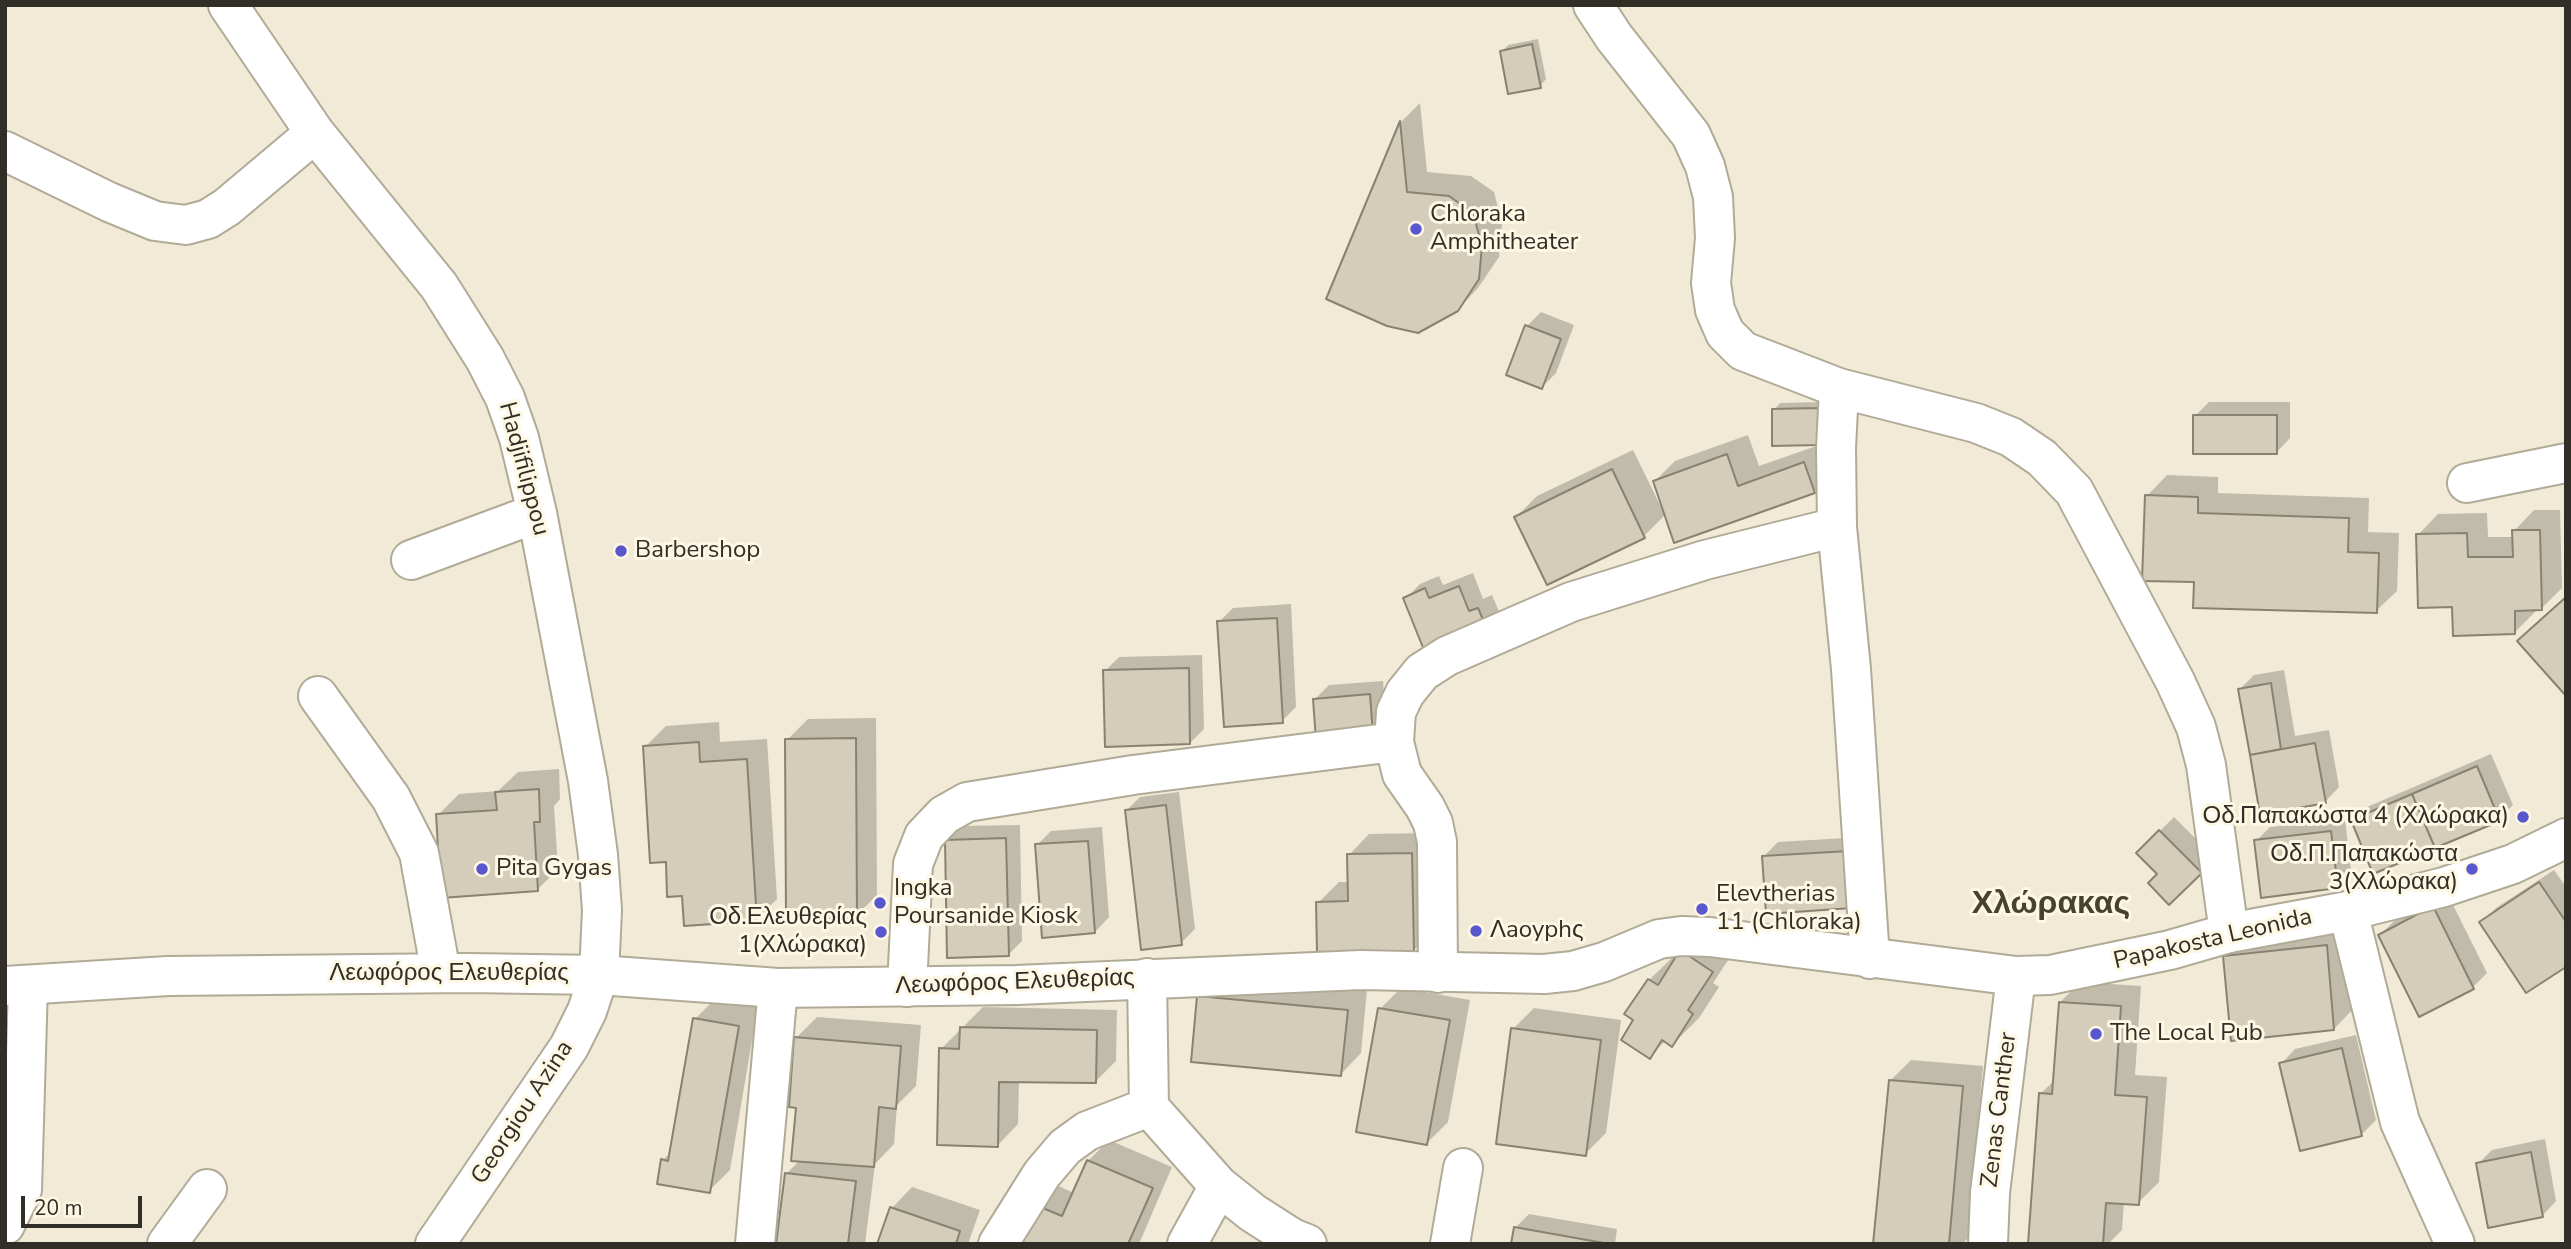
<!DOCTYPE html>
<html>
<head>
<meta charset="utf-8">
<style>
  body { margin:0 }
  #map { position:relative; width:2571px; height:1249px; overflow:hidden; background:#f1ead6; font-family:"Nunito Sans",sans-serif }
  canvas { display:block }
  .frame { position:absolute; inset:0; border:7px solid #312e27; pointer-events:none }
  .scale { position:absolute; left:21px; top:1196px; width:121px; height:32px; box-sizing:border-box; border:4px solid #312e27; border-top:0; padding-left:9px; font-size:21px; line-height:24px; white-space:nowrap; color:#312e27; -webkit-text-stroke:5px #fef7e3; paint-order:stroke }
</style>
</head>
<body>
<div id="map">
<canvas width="2571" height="1249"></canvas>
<div class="frame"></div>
<div class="scale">20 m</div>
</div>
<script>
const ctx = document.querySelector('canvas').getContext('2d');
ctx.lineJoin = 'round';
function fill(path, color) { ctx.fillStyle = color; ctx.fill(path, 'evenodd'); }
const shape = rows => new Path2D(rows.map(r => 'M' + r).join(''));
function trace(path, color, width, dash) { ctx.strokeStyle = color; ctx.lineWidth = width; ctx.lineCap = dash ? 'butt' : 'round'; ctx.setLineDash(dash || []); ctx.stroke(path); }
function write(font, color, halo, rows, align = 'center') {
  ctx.font = font + ' "Nunito Sans",sans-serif'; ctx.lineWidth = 6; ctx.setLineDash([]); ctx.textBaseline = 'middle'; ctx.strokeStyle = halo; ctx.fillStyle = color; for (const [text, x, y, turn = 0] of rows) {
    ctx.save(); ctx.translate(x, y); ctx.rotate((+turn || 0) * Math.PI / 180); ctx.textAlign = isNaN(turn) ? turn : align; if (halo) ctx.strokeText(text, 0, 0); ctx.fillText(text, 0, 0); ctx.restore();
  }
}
fill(shape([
  [1538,39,1546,79,1540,86,1502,52,1508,45],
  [1420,103,1427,172,1471,176,1494,192,1502,224,1499,257,1478,288,1457,310,1328,298,1401,122],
  [1541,312,1574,325,1556,373,1542,387,1527,326],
  [1824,402,1818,444,1774,410,1780,403],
  [2209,402,2290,402,2290,438,2276,453,2195,416],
  [1748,435,1759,466,1825,443,1835,470,1814,491,1666,514,1644,536,1548,583,1516,517,1537,496,1633,450,1661,507,1663,506,1655,481,1675,461],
  [2167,475,2218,477,2218,493,2369,498,2368,532,2399,533,2397,591,2376,611,2196,581,2147,496],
  [2534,510,2560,510,2562,588,2541,609,2535,609,2535,612,2515,632,2454,605,2418,535,2438,514,2487,513,2488,537,2514,537,2514,531],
  [1473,573,1483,599,1492,595,1500,614,1486,628,1406,598,1420,584,1439,576,1443,585],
  [1291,604,1296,707,1282,721,1219,622,1233,608],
  [1202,655,1204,729,1190,743,1105,671,1119,657],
  [2284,670,2295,736,2329,730,2339,787,2325,802,2261,813,2240,689,2254,675],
  [1383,681,1386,720,1372,734,1315,699,1329,685],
  [876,718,877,895,856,916,787,740,808,719],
  [719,722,720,742,767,739,777,899,756,920,684,894,667,860,645,747,666,726],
  [2491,754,2513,805,2499,819,2353,821,2367,807],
  [559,769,560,799,554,806,558,869,537,890,438,815,459,794,498,791,518,772],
  [1179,792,1195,929,1181,943,1126,811,1140,797],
  [2174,817,2215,858,2169,903,2159,874,2138,853],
  [2345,818,2351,872,2337,886,2256,841,2270,827],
  [1020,825,1022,941,1008,955,947,840,961,826],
  [1102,827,1109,917,1095,932,1037,845,1051,831],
  [1432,833,1434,930,1413,951,1318,903,1339,882,1349,882,1349,855,1369,834],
  [1862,837,1768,912,1764,856,1778,842],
  [2554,870,2566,887,2566,965,2482,922,2496,908],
  [2447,893,2487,973,2473,987,2380,935,2394,921],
  [2347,925,2354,1008,2334,1029,2225,957,2245,936],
  [1738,945,1713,983,1719,987,1699,1018,1672,1045,1665,1041,1649,1057,1636,1019,1649,980,1676,954],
  [1220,976,1367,990,1361,1053,1341,1074,1199,996],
  [2081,982,2141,986,2135,1075,2167,1077,2159,1182,2138,1203,2124,1202,2122,1230,2108,1244,2029,1244,2040,1094,2055,1080,2060,1002],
  [1401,988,1470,1000,1448,1122,1427,1143,1380,1009],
  [716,998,758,1005,730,1170,709,1191,663,1160,671,1152,695,1019],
  [983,1007,1117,1010,1116,1061,1095,1082,1019,1080,1018,1124,998,1145,941,1049],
  [1534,1008,1621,1020,1606,1133,1585,1154,1513,1029],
  [817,1017,921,1025,916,1086,897,1105,894,1144,875,1164,865,1244,777,1244,786,1174,800,1160,796,1038],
  [2356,1035,2376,1120,2362,1134,2281,1064,2295,1049],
  [1911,1060,1983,1066,1968,1238,1962,1244,1875,1244,1890,1081],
  [2545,1139,2556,1201,2542,1216,2478,1164,2492,1150],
  [1109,1140,1172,1167,1139,1244,1012,1244,1050,1182,1074,1193,1088,1161],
  [912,1187,980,1210,968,1244,879,1244,892,1208],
  [1529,1214,1617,1229,1615,1244,1512,1244,1515,1228]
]), '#0003');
const building = shape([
  [1532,44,1541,88,1508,94,1500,51,1532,44],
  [1400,121,1407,192,1449,196,1473,213,1482,246,1479,279,1458,311,1418,333,1387,326,1326,299,1400,121],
  [1525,325,1561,339,1542,389,1506,375,1525,325],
  [1818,408,1819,445,1772,446,1772,409,1818,408],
  [2193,415,2277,415,2277,454,2193,454,2193,415],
  [1727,454,1738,486,1804,462,1815,493,1674,543,1653,481,1727,454],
  [1612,469,1645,538,1547,585,1514,517,1612,469],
  [2145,495,2198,497,2198,513,2349,518,2348,552,2379,553,2377,613,2193,608,2194,582,2142,581,2145,495],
  [2512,530,2540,530,2542,610,2515,611,2515,634,2453,636,2452,607,2418,608,2416,534,2467,533,2468,557,2513,557,2512,530],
  [1459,586,1469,611,1478,608,1487,629,1426,655,1403,598,1425,588,1429,598,1459,586],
  [2566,597,2566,696,2517,641,2566,597],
  [1277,618,1283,723,1224,727,1217,621,1277,618],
  [1189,668,1190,744,1105,747,1103,670,1189,668],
  [2271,683,2281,749,2250,755,2238,689,2271,683],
  [1370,694,1373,735,1316,740,1313,699,1370,694],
  [856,738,857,918,786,919,785,739,856,738],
  [699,742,700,762,747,759,757,921,684,926,682,896,667,897,666,862,650,863,643,746,699,742],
  [2315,743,2326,803,2260,815,2250,755,2315,743],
  [2477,766,2500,821,2435,848,2412,794,2477,766],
  [539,789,540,822,534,822,538,891,441,898,436,814,497,810,495,792,539,789],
  [2412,794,2435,848,2373,874,2351,820,2412,794],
  [1166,805,1182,945,1141,950,1125,810,1166,805],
  [2159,830,2202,873,2169,905,2148,883,2157,874,2136,853,2159,830],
  [2331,831,2338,888,2261,898,2254,840,2331,831],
  [1006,838,1009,956,947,958,945,840,1006,838],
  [1088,841,1095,933,1042,938,1035,844,1088,841],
  [1849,851,1852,908,1766,914,1762,856,1849,851],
  [1412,853,1414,952,1317,954,1316,902,1348,901,1347,854,1412,853],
  [2539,882,2566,922,2566,967,2526,993,2479,922,2539,882],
  [2433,906,2474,989,2419,1017,2378,935,2433,906],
  [2327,945,2334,1030,2231,1041,2223,956,2327,945],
  [1680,950,1713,972,1688,1010,1693,1014,1672,1047,1662,1040,1650,1059,1621,1040,1633,1020,1624,1014,1648,979,1658,985,1680,950],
  [1197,996,1348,1010,1341,1076,1191,1062,1197,996],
  [2059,1002,2121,1006,2115,1095,2147,1097,2139,1205,2106,1203,2103,1244,2028,1244,2039,1093,2052,1094,2059,1002],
  [1378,1008,1450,1020,1427,1145,1356,1132,1378,1008],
  [693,1018,739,1026,710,1193,657,1184,661,1159,668,1161,693,1018],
  [960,1027,1097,1030,1096,1083,999,1082,998,1147,937,1145,939,1048,959,1049,960,1027],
  [1511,1028,1601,1040,1586,1156,1496,1144,1511,1028],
  [794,1037,901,1046,896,1109,879,1107,874,1167,791,1161,796,1108,789,1107,794,1037],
  [2342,1048,2362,1136,2300,1151,2279,1063,2342,1048],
  [1889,1080,1963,1086,1949,1244,1873,1244,1889,1080],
  [2531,1152,2543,1217,2488,1228,2476,1163,2531,1152],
  [1087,1160,1153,1188,1128,1244,1010,1244,1028,1202,1062,1216,1087,1160],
  [785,1173,856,1181,848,1244,776,1244,785,1173],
  [890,1207,960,1231,956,1244,877,1244,890,1207],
  [1514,1227,1604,1243,1604,1244,1511,1244,1514,1227]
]);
fill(building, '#d3cdb9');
trace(building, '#88826f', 2);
const minor = shape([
  [228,5,315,133,439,286,485,359,505,398,519,438,537,513,588,781,598,855,602,910,599,975,587,1011,569,1047,435,1244],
  [1593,5,1614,37,1691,135,1705,166,1713,197,1715,238,1711,283,1715,310,1725,333,1743,351,1839,388,1976,423,2011,437,2042,458,2074,491,2175,681,2196,727,2206,765,2229,933],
  [5,151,109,202,155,221,186,225,208,219,227,207,315,133],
  [1839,388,1836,448,1837,527,1851,669,1870,959],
  [2467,483,2566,463],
  [411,560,537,513],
  [318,696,391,798,419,853,441,973],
  [2348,911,2400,1122,2455,1244],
  [1438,973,1437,842,1433,823,1425,807,1402,774,1394,742,1396,712,1405,693,1422,672,1447,656,1571,602,1705,560,1837,527],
  [907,987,913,864,924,836,944,815,967,802,1133,775,1394,742],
  [1149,1107,1219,1186,1253,1213,1292,1238,1307,1244],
  [5,1225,22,1190,28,985],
  [167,1244,207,1189],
  [755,1244,778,988],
  [998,1244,1042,1174,1065,1147,1087,1131,1149,1107,1147,978],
  [1187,1244,1219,1186],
  [1450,1244,1463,1168],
  [1988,1244,1990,1193,2016,976]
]);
const major = shape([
  [5,986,168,976,468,973,599,975,778,988,1017,985,1361,970,1544,974,1573,971,1604,962,1659,939,1681,936,1710,937,2016,976,2050,975,2170,950,2229,933,2348,911,2444,887,2513,864,2566,838]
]);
trace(minor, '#b1aa97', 42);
trace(major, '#b1aa97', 42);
trace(minor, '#fff', 38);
trace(major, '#fff', 38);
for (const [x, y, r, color] of [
  [1416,229,7,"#5957ce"],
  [621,551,7,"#5957ce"],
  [2523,817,7,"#5957ce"],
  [482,869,7,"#5957ce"],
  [2472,869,7,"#5957ce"],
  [880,903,7,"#5957ce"],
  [1702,909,7,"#5957ce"],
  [1476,931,7,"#5957ce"],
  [881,932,7,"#5957ce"],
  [2096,1034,7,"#5957ce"]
]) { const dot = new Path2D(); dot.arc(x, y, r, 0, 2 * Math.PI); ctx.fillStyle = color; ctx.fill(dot); trace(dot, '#fef7e3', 2.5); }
write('24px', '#312e27', '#fef7e3', [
  ["Chloraka",1430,215],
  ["Amphitheater",1430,243],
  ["Barbershop",635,551],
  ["Οδ.Παπακώστα 4 (Χλώρακα)",2509,817,"right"],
  ["Οδ.Π.Παπακώστα",2458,855,"right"],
  ["3(Χλώρακα)",2458,883,"right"],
  ["Pita Gygas",496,869],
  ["Ingka",894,889],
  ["Poursanide Kiosk",894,917],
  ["Elevtherias",1716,895],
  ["11 (Chloraka)",1716,923],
  ["Οδ.Ελευθερίας",867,918,"right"],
  ["1(Χλώρακα)",867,946,"right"],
  ["Λaoyphς",1490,931],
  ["The Local Pub",2110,1034]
], 'left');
write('24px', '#312e27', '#fef7e3', [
  ["Hadjifilippou",523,469,75],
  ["Papakosta Leonida",2213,940,-13],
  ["Λεωφόρος Ελευθερίας",449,974],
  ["Λεωφόρος Ελευθερίας",1015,983,-2],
  ["Zenas Canther",2000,1110,-83],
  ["Georgiou Azina",523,1113,-57]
]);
write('bold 32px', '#474130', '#fef7e3', [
  ["Χλώρακας",2051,905]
]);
</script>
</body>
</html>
